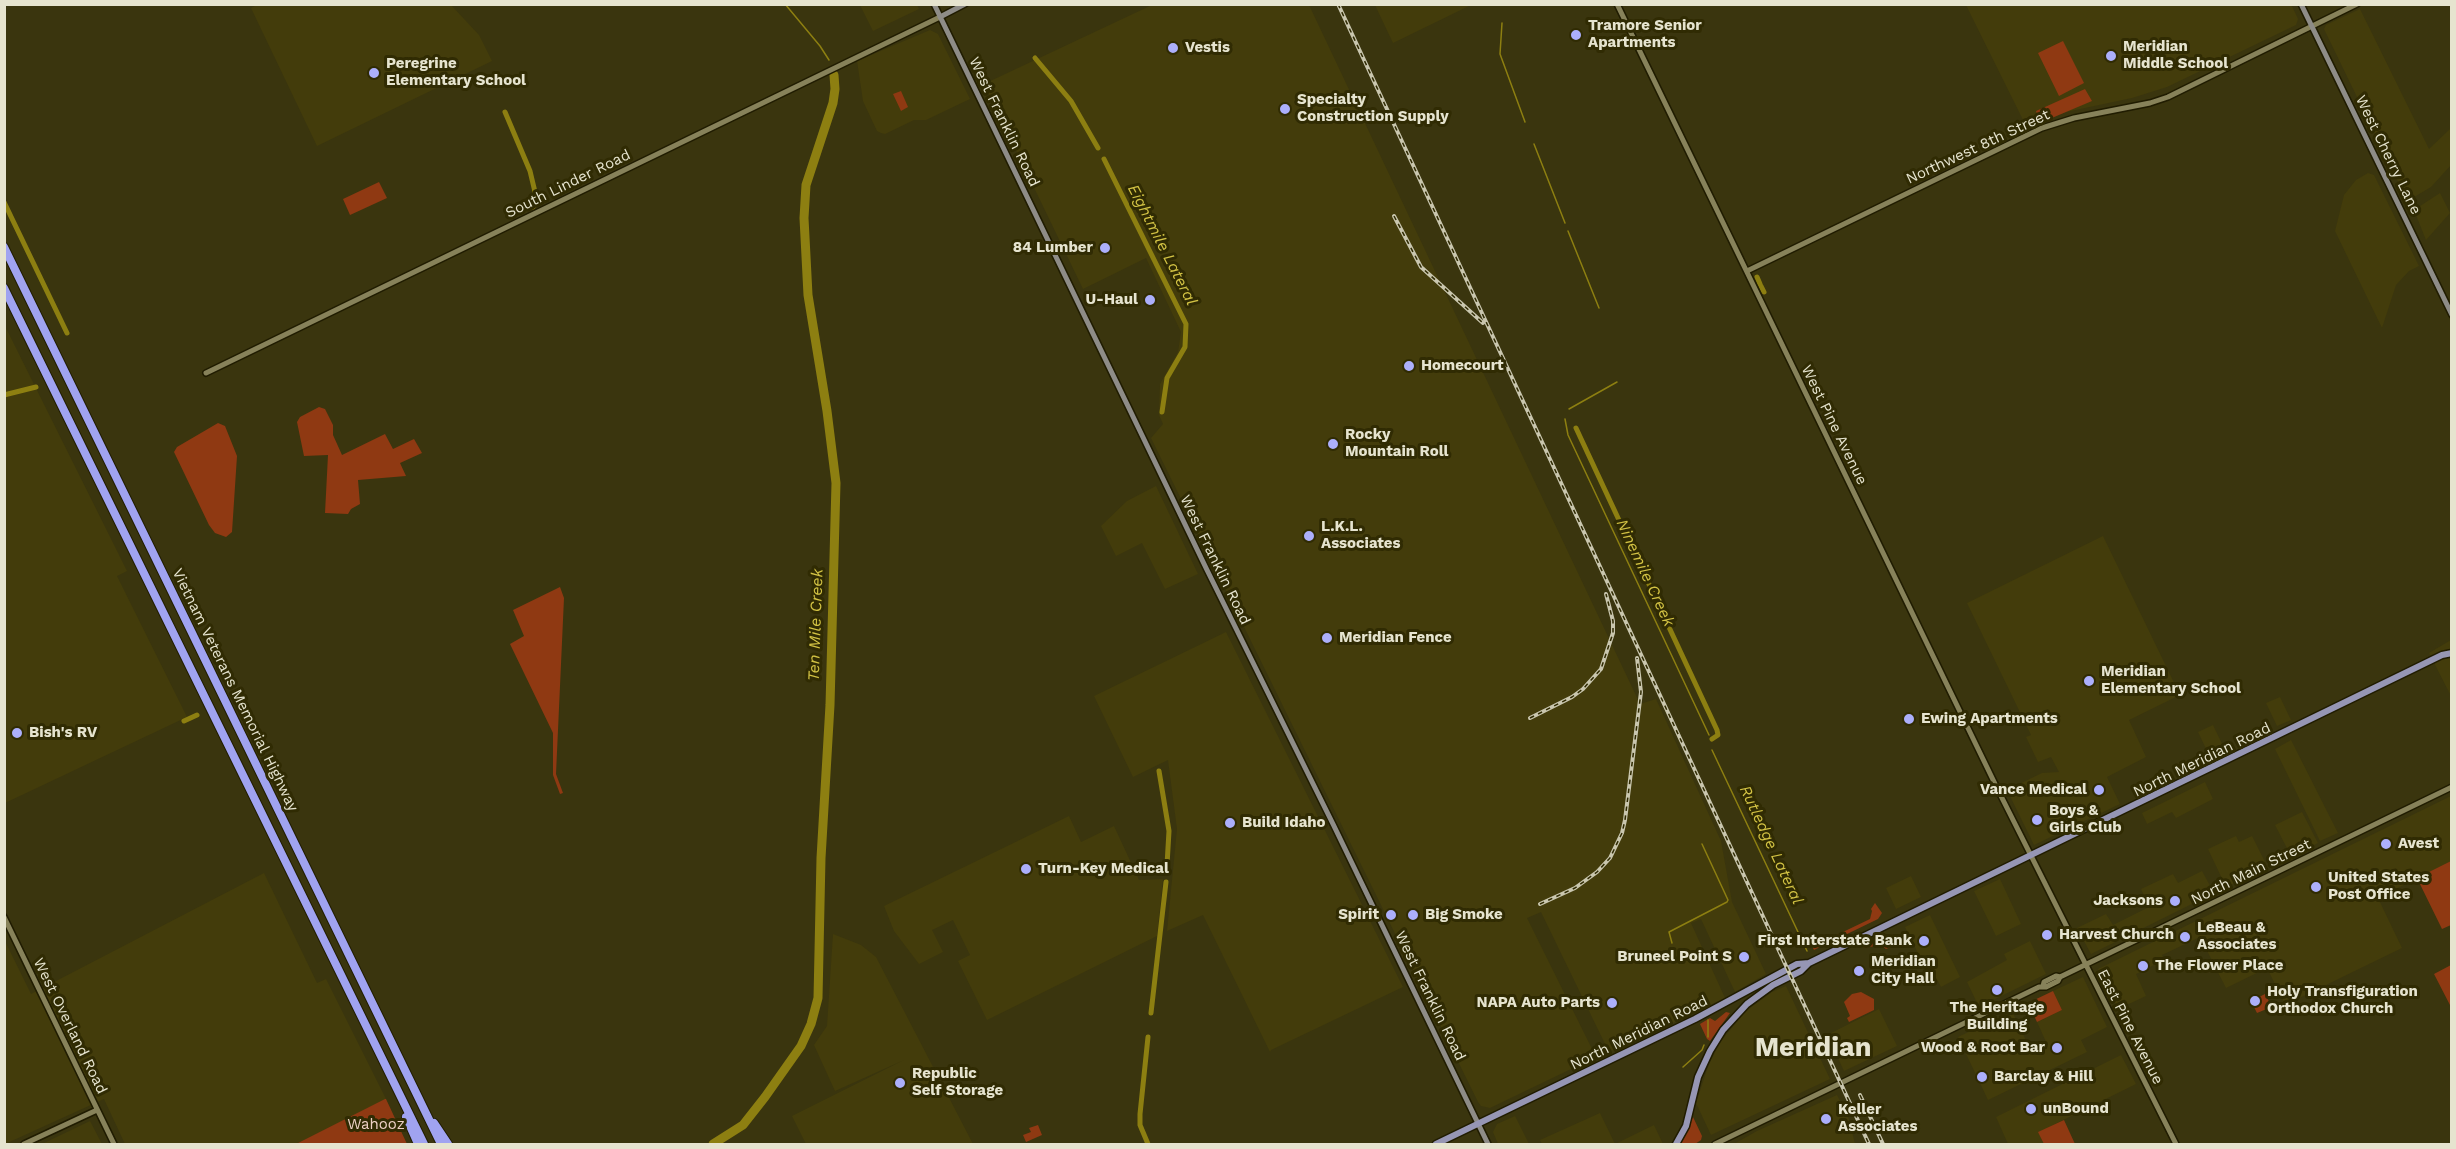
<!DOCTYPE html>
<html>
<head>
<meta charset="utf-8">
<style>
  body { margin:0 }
  #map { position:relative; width:2456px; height:1149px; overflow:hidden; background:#3a350e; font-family:"Work Sans",sans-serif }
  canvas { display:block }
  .frame { position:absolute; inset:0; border:6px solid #e6e4cf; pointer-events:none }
</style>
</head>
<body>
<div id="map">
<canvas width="2456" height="1149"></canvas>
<div class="frame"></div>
</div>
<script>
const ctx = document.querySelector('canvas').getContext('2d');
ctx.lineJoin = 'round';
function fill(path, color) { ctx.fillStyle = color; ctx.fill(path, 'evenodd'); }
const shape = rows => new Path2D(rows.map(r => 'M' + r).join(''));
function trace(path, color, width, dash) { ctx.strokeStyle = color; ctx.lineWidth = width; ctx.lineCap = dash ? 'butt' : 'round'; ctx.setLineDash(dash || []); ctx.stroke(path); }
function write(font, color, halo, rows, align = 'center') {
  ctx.font = font + ' "Work Sans",sans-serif'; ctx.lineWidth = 6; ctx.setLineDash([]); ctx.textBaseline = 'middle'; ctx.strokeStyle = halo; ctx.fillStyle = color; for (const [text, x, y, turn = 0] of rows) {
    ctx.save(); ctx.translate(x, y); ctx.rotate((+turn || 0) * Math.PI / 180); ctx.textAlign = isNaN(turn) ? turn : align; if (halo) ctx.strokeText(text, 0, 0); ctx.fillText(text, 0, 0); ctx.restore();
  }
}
fill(shape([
  [2291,4,2298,19,2296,25,2167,87,2132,98,2066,112,2029,127,2026,126,1966,5],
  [257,5,451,5,479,35,492,61,317,146,251,8],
  [860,5,917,5,919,9,873,31],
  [1152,5,1309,5,1640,704,1656,699,1721,841,1732,902,1766,974,1735,992,1701,919,1691,923,1725,998,1614,1051,1607,1048,1541,912,1527,918,1596,1057,1490,1108,1481,1106,1478,1102,1151,438,1163,424,1159,415,1160,384,1178,352,1181,332,1146,258,1083,289,984,84],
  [1375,5,1471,5,1393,43],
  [2360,9,2429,149,2450,129,2451,130,2451,165,2431,187,2409,200,2406,198,2324,29,2326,25],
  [930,30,938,34,970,99,926,120,914,120,885,134,881,133,877,131,863,101,857,61],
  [2368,173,2374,175,2419,266,2409,271,2396,285,2382,328,2335,231,2344,195,2356,180],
  [2440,193,2450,213,2426,240,2414,210],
  [5,326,127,571,117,576,187,717,5,803],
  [1156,486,1198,574,1165,589,1142,543,1116,556,1101,526,1127,501],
  [2103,536,2180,695,2129,720,2146,757,2107,777,2120,804,2034,845,2007,790,2042,773,2059,772,2051,757,2038,762,2026,737,2031,735,1967,603],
  [1226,632,1403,987,1271,1050,1270,1052,1203,915,1167,931,1177,829,1168,760,1133,777,1094,696],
  [2451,640,2451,696,2429,653],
  [2280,697,2291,720,2277,726,2266,703],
  [2213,725,2226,752,2211,759,2198,732],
  [2291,740,2338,833,2320,841,2275,749],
  [2205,782,2213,799,2176,818,2172,812,2147,824,2142,813],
  [2451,796,2451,861,2378,898,2402,948,2289,1003,2284,1002,2267,968,2226,988,2200,937,2162,955,2164,960,2136,974,2146,996,2118,1009,2098,969],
  [2302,812,2318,843,2291,856,2275,825],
  [1069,816,1081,842,1114,826,1139,880,1163,879,1157,936,987,1020,958,961,970,955,953,920,932,930,943,952,919,964,894,931,884,906],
  [2236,836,2239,842,2252,836,2268,868,2226,887,2208,849],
  [2202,871,2214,893,2091,954,2077,928,2106,914,2113,925,2149,907,2141,889,2173,874,2178,883],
  [264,873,317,983,326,979,386,1099,296,1144,125,1144,104,1099,5,1144,4,939,31,994],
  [1911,876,1921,897,1896,909,1886,888],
  [2000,879,2021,924,1996,936,1974,891],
  [1930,915,1960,977,1941,987,1938,981,1933,984,1905,927],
  [833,934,861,945,876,957,973,1144,806,1144,792,1116,904,1060,835,1091,814,1045,827,1026],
  [2030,941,2046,974,1979,1007,1967,982,2007,960,2004,954],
  [2083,977,2107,1027,2081,1040,2087,1052,1988,1100,1958,1037,2012,1011,2031,1051,2047,1044,2037,1022,2062,1010,2053,991],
  [1786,986,1830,1079,1711,1135,1696,1103,1709,1064,1721,1041,1746,1011,1772,992],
  [1879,1009,1897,1046,1844,1071,1827,1035],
  [2121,1055,2136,1084,2039,1132,2044,1144,2008,1144,1996,1117],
  [1837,1095,1849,1119,1855,1144,1734,1144,1757,1131],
  [1600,1113,1615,1144,1654,1125,1663,1144,1542,1144,1540,1140],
  [1515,1116,1529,1144,1498,1144,1493,1132,1497,1124],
  [90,1121,102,1144,42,1144]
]), '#433c0b');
fill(shape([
  [2063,41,2084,83,2059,96,2038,53],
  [2085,89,2092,101,2040,123,2036,111],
  [901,91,908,107,901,111,893,94],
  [379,182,387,198,350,215,343,199],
  [319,407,325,409,333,425,333,435,342,455,385,434,393,449,414,439,422,453,400,463,406,476,358,480,360,504,351,509,348,514,325,513,328,455,304,456,297,422,300,417],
  [218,423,225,426,237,456,232,532,226,537,215,533,209,525,174,452,177,447],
  [560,587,564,598,556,774,563,793,560,794,553,775,553,733,510,644,524,636,513,610],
  [2451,861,2451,925,2442,929,2417,878],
  [1875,903,1882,913,1878,919,1814,950,1807,936,1810,934,1813,941,1820,943,1870,919,1872,911,1871,909],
  [1884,938,1891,940,1893,946,1886,949,1881,945,1863,948],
  [2451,965,2451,1007,2434,974],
  [2053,991,2062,1010,2037,1022,2028,1003],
  [1861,992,1874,999,1874,1010,1849,1022,1847,1018,1850,1016,1844,1002,1852,994],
  [2265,994,2274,1011,2269,1008,2257,1013,2254,1007,2262,1003,2259,997],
  [1726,1012,1730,1013,1710,1041,1707,1039,1700,1024,1710,1018,1715,1021],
  [386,1099,407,1144,296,1144,385,1099],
  [1693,1117,1702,1136,1701,1140,1695,1144,1680,1144],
  [2064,1120,2075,1144,2044,1144,2038,1132],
  [1038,1125,1042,1135,1026,1142,1023,1135,1031,1132,1029,1128]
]), '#8f3912');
trace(shape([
  [785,4,820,46,829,60],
  [1502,23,1500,54,1525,122],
  [1534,144,1565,223],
  [1568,231,1599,308],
  [1569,409,1617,382],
  [1565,419,1568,435,1709,735],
  [1712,750,1807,951],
  [1672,943,1669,932,1727,902,1728,900,1702,844],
  [1708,1037,1708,1020],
  [1683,1067,1702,1050,1704,1045]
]), '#8d7f11', 1.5);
trace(shape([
  [1035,58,1071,101,1098,148],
  [505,112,530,171,535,192,533,207],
  [1104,159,1186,324,1185,347,1167,378,1162,412],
  [4,202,67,333],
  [1757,277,1760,284],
  [1761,286,1764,292],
  [4,395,36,387],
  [1576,428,1717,730,1718,735,1712,739],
  [184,721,197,715],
  [1159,771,1169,831,1167,865],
  [1151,1013,1166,882],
  [1148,1144,1140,1125,1140,1114,1148,1037]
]), '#8d7f11', 5);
trace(shape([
  [713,1144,743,1125,765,1097,801,1046,811,1024,818,998,821,858,830,705,836,483,827,411,808,295,804,218,806,185,833,103,835,89,834,75]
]), '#8d7f11', 9);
const tertiary = shape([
  [1617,4,1998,790,2176,1144],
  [1747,271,2042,128,2074,118,2150,103,2168,97,2357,4],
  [206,373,940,17],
  [4,917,114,1144],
  [2043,986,2044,982,2056,976,2060,977],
  [24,1144,97,1110],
  [1715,1144,2039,987,2046,987,2058,981,2060,977,2452,787]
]);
const secondary = shape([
  [934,4,1207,570,1333,824,1488,1144],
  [2301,4,2452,315],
  [940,17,965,4]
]);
const primary = shape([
  [1436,1144,1695,1019,1797,964,1809,963,2442,655,2452,653],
  [1676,1144,1686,1126,1698,1077,1710,1051,1723,1030,1747,1004,1773,985,1801,971,1809,963]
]);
const motorway = shape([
  [4,247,441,1144],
  [4,288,424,1144],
  [406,1117,418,1144],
  [434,1123,448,1144]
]);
trace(tertiary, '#201c01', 8);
trace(secondary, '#201c01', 8);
trace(primary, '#201c01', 9);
trace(motorway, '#201c01', 10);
trace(tertiary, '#87825a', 5);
trace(secondary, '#8e8c87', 5);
trace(primary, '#9696b4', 6);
trace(motorway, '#a0a3f0', 8);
const rail = shape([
  [1338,4,1869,1144],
  [1394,216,1421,267,1483,323],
  [1530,718,1572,697,1583,689,1601,669,1613,633,1613,621,1606,594],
  [1540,904,1575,888,1597,872,1610,858,1622,833,1625,820,1641,692,1637,658],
  [1860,1095,1883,1144]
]);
trace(rail, '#c9c6ae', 4);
trace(rail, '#302b03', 1.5, [4.5]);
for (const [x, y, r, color] of [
  [1576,35,6,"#acaffb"],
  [1173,48,6,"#acaffb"],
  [2111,56,6,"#acaffb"],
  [374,73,6,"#acaffb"],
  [1285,109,6,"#acaffb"],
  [1105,248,6,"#acaffb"],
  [1150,300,6,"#acaffb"],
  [1409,366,6,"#acaffb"],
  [1333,444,6,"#acaffb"],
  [1309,536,6,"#acaffb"],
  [1327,638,6,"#acaffb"],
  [2089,681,6,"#acaffb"],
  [1909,719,6,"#acaffb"],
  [17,733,6,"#acaffb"],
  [2099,790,6,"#acaffb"],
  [2037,820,6,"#acaffb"],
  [1230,823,6,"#acaffb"],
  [2386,844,6,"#acaffb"],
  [1026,869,6,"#acaffb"],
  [2316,887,6,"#acaffb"],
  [2175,901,6,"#acaffb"],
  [1391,915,6,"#acaffb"],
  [1413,915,6,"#acaffb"],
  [2047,935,6,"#acaffb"],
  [2185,937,6,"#acaffb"],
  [1924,941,6,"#acaffb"],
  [1744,957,6,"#acaffb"],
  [2143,966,6,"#acaffb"],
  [1859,971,6,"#acaffb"],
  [1997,990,6,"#acaffb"],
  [2255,1001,6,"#acaffb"],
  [1612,1003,6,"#acaffb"],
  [2057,1048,6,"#acaffb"],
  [1982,1077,6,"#acaffb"],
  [900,1083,6,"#acaffb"],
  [2031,1109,6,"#acaffb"],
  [1826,1119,6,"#acaffb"]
]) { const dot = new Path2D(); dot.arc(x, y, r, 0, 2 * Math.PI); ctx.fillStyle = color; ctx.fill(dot); trace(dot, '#302b03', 2); }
write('bold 15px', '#e6e4cf', '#302b03', [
  ["Tramore Senior",1588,26],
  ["Apartments",1588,43],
  ["Meridian",2123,47],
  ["Middle School",2123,64],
  ["Vestis",1185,48],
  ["Peregrine",386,64],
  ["Elementary School",386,81],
  ["Specialty",1297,100],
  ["Construction Supply",1297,117],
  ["84 Lumber",1093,248,"right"],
  ["U-Haul",1138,300,"right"],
  ["Homecourt",1421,366],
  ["Rocky",1345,435],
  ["Mountain Roll",1345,452],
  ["L.K.L.",1321,527],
  ["Associates",1321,544],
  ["Meridian Fence",1339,638],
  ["Meridian",2101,672],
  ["Elementary School",2101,689],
  ["Ewing Apartments",1921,719],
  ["Bish's RV",29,733],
  ["Vance Medical",2087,790,"right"],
  ["Boys &",2049,811],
  ["Girls Club",2049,828],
  ["Build Idaho",1242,823],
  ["Avest",2398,844],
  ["Turn-Key Medical",1038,869],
  ["United States",2328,878],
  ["Post Office",2328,895],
  ["Jacksons",2163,901,"right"],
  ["Spirit",1379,915,"right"],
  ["Big Smoke",1425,915],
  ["LeBeau &",2197,928],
  ["Associates",2197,945],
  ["Harvest Church",2059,935],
  ["First Interstate Bank",1912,941,"right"],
  ["Bruneel Point S",1732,957,"right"],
  ["Meridian",1871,962],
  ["City Hall",1871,979],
  ["The Flower Place",2155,966],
  ["Holy Transfiguration",2267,992],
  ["Orthodox Church",2267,1009],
  ["NAPA Auto Parts",1600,1003,"right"],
  ["The Heritage",1997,1008,"center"],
  ["Building",1997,1025,"center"],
  ["Wood & Root Bar",2045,1048,"right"],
  ["Republic",912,1074],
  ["Self Storage",912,1091],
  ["Barclay & Hill",1994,1077],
  ["unBound",2043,1109],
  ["Keller",1838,1110],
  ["Associates",1838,1127]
], 'left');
write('15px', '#e6e4cf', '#302b03', [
  ["West Franklin Road",1004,122,64],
  ["Northwest 8th Street",1978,147,-25],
  ["West Cherry Lane",2388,155,64],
  ["South Linder Road",568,184,-26],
  ["West Pine Avenue",1834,425,64],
  ["West Franklin Road",1215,560,64],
  ["Vietnam Veterans Memorial Highway",235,690,64],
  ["North Meridian Road",2202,760,-26],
  ["North Main Street",2251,872,-26],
  ["West Franklin Road",1430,996,64],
  ["West Overland Road",70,1026,64],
  ["East Pine Avenue",2130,1027,63],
  ["North Meridian Road",1639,1033,-26]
]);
write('15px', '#efd2c7', '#302b03', [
  ["Wahooz",376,1125]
]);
write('italic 16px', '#d2c244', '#302b03', [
  ["Eightmile Lateral",1162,245,63],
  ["Ninemile Creek",1645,573,65],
  ["Ten Mile Creek",816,625,-88],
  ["Rutledge Lateral",1771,845,65]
]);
write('bold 27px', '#e6e4cf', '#302b03', [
  ["Meridian",1813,1048]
]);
</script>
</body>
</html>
